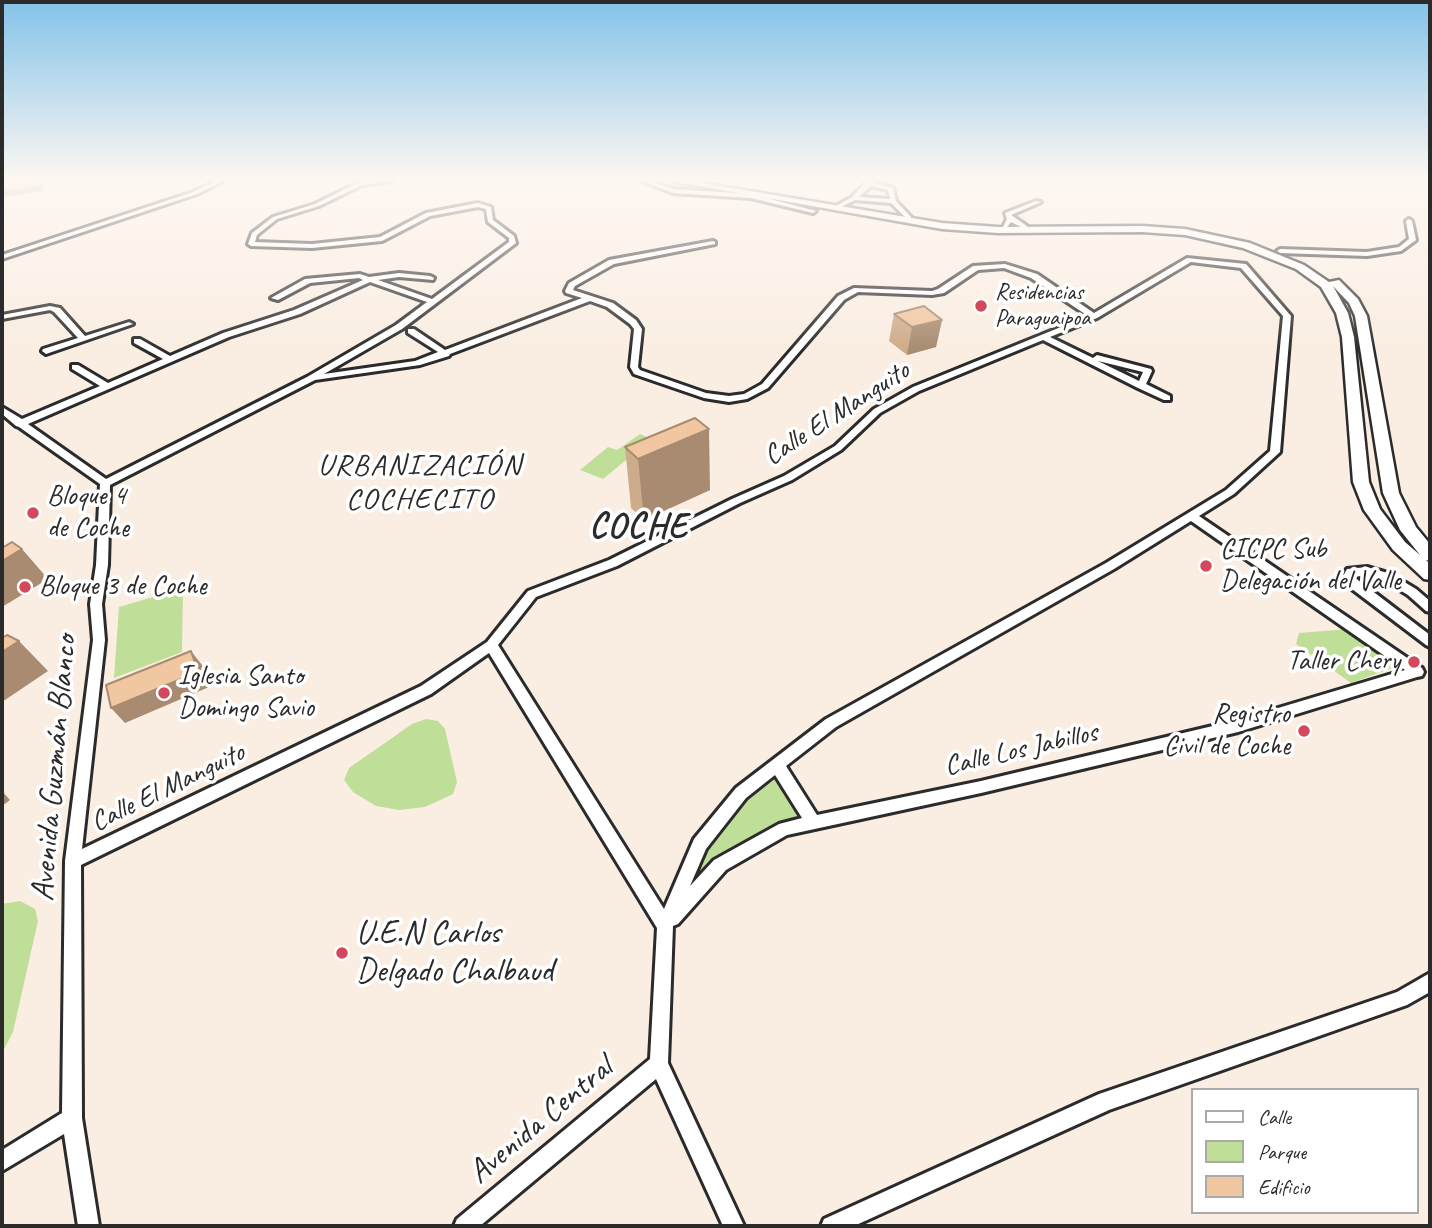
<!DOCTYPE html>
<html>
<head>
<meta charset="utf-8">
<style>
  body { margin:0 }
  #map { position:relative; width:1432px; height:1228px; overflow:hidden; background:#faeee2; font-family:Caveat,sans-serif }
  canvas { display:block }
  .frame { position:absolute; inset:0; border:4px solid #2b2b2b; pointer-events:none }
  .legend { position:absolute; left:1191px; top:1088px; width:228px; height:126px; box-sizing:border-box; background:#fff; border:2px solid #aaa; margin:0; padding:9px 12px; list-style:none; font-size:21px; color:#2b2b2b }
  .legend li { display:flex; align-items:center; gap:14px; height:35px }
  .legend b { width:35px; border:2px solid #aaa }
</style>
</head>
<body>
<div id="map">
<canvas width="1432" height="1228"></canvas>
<div class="frame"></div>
<ul class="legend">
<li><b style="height:9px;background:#fff"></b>Calle</li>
<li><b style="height:19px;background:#bfdf98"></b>Parque</li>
<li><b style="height:19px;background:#f0c7a0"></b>Edificio</li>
</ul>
</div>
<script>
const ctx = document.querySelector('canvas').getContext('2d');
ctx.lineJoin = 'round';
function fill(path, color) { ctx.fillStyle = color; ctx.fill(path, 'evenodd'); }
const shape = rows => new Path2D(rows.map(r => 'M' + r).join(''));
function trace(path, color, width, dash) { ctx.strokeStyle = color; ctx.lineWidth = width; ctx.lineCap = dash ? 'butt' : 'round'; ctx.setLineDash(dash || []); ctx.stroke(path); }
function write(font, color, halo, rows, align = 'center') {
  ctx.font = font + ' Caveat,sans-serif'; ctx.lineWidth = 7; ctx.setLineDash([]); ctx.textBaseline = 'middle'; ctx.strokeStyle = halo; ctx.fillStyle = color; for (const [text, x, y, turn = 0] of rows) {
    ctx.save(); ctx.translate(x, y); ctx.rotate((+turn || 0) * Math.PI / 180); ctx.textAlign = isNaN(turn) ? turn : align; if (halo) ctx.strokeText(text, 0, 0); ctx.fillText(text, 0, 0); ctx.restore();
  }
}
fill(shape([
  [640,434,658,442,631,456,603,479,580,470,608,447,617,450],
  [183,588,182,652,114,678,119,607],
  [1348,629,1398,666,1351,683,1296,644,1299,633],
  [426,719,438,721,445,729,457,782,453,794,425,807,399,810,376,806,353,792,344,780,349,768,412,724],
  [777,769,809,820,718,862,671,917,702,846,743,795],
  [20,901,35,909,38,921,13,1032,2,1053,2,904]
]), '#bfdf98');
const street = shape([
  [216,181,223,181,197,194,2,259,2,255,193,192,216,181],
  [371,181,392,181,362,185,319,206,277,219,257,235,255,242,312,244,380,237,426,213,478,203,491,207,493,220,514,236,516,243,402,329,324,374,415,361,438,352,408,333,408,329,414,329,445,350,582,298,566,293,565,291,569,283,609,260,713,241,715,242,715,244,614,264,575,286,573,290,613,303,636,320,642,329,638,367,640,370,706,393,729,396,744,394,762,384,838,296,854,288,932,291,938,289,973,266,1005,264,1037,274,1094,313,1187,258,1246,264,1291,316,1280,452,1234,494,1199,516,1422,668,1424,672,1422,676,1417,677,1238,732,981,793,787,835,726,870,678,924,673,926,668,1063,744,1226,723,1226,656,1079,480,1226,454,1226,457,1219,650,1059,657,928,489,653,431,694,81,865,82,1118,99,1226,78,1226,64,1134,2,1171,2,1150,62,1113,65,861,93,640,90,604,96,565,100,484,19,427,16,426,2,414,2,407,22,419,100,386,72,369,72,365,78,365,108,383,163,359,134,343,134,339,140,339,170,356,223,333,294,310,363,280,359,278,310,283,278,300,271,298,305,279,360,274,369,277,399,273,430,276,434,278,433,280,399,277,378,280,432,299,509,242,509,238,488,222,486,209,478,207,430,216,382,241,312,248,251,246,248,244,252,233,273,217,315,204,359,182,371,181],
  [1191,262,1241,268,1283,316,1270,451,1226,490,1106,563,826,719,736,788,694,839,664,909,498,645,536,597,617,566,740,503,792,480,841,450,880,413,919,391,1043,340,1138,388,1164,400,1170,400,1170,396,1146,384,1152,371,1151,369,1097,355,1093,358,1050,337,1097,318,1191,262],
  [1004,268,1031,278,1088,316,913,387,874,409,835,446,784,476,732,499,609,560,528,591,487,642,421,686,82,849,105,640,102,604,108,565,110,485,315,380,420,365,449,356,450,354,590,301,607,307,630,324,634,329,630,367,634,374,704,398,729,402,747,399,768,388,844,300,858,292,932,295,944,293,978,270,1004,268],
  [370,282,427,302,396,325,307,377,106,479,28,424,229,337,300,314,370,282],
  [1098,361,1143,372,1139,381,1098,361],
  [1191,521,1405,670,1238,720,981,781,817,815,786,766,836,727,1114,569,1191,521],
  [775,775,802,818,779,824,714,860,690,886,706,849,746,798,775,775],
  [642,181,649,181,674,189,751,194,816,211,813,213,751,198,673,193,642,181],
  [875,181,874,183,893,188,896,201,911,217,911,219,907,219,891,203,855,200,839,208,834,207,852,197,866,182,875,181],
  [871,186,888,190,890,199,859,197,871,186],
  [1036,201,1041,202,1011,215,1027,226,1027,228,1023,228,1011,222,1007,227,1003,227,1007,219,1005,213,1036,201],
  [1409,219,1412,221,1416,240,1401,251,1367,256,1280,253,1277,251,1280,249,1367,252,1399,247,1409,239,1406,221,1409,219],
  [50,306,60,308,85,336,129,322,133,324,46,354,42,351,43,349,78,338,54,312,50,310,2,319,2,315,50,306],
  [1367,567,1391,574,1416,589,1430,601,1430,612,1426,611,1408,595,1383,580,1367,575,1354,577,1430,635,1430,647,1426,645,1352,589,1342,578,1347,569,1367,567],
  [1430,973,1430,992,1407,1005,1109,1110,854,1226,821,1226,824,1219,1099,1094,1397,992,1430,973]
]);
const primary = shape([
  [671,181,690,181,942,223,998,227,1142,226,1185,229,1250,243,1304,265,1329,282,1339,280,1358,299,1367,316,1399,493,1416,527,1430,544,1430,561,1426,560,1430,564,1430,580,1424,579,1393,550,1364,510,1353,482,1342,337,1336,313,1321,287,1296,269,1243,248,1185,235,1142,232,998,233,942,229,671,181],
  [1333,286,1349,303,1355,316,1383,493,1400,530,1420,555,1405,542,1380,509,1369,482,1354,337,1348,313,1333,286]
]);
trace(street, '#2b2b2b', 6);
trace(primary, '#2b2b2b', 5);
fill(street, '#fff');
fill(primary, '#fff');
fill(shape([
  [894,314,942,320,936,347,907,355,889,341],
  [625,447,710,490,644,520,631,508]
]), '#ceab8a');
fill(shape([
  [41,181,44,181,42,191,2,197,2,192],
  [942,320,936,347,907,355,912,327],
  [709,429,710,490,644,520,638,459],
  [22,549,48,579,2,607,2,561],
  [19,641,48,671,2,702,2,652],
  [191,651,202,665,209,687,125,723,111,708],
  [2,791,10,800,2,806]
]), '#a88b70');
const building = shape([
  [2,181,41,181,39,187,2,192,2,181],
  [924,306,942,320,912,327,894,314,924,306],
  [695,418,709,429,638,459,625,447,695,418],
  [12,542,22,549,2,561,2,548,12,542],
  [7,635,19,641,2,652,2,638,7,635],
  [191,651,198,672,111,708,106,685,191,651]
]);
fill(building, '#f0c7a0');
trace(building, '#a88b70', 2);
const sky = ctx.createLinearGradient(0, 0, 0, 352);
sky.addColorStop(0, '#83c3e9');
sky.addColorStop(0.51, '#fdf7f2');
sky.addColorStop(1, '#fdf7f200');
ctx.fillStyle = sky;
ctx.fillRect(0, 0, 1432, 352);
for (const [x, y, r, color] of [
  [981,306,7,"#d1495b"],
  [33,513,7,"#d1495b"],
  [1206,566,7,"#d1495b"],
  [25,587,7,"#d1495b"],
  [1414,662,7,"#d1495b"],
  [164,693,7,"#d1495b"],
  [1304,731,7,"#d1495b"],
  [342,953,7,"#d1495b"]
]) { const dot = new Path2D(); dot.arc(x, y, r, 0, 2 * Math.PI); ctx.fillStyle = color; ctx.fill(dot); trace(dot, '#fff', 2.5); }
write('23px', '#2b2b2b', '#fff', [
  ["Residencias",995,293],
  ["Paraguaipoa",995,319]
], 'left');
write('28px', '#2b2b2b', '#fff', [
  ["Calle El Manguito",837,414,-33],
  ["Calle Los Jabillos",1021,750,-13],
  ["Calle El Manguito",168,788,-26]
]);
write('28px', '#2b2b2b', '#fff', [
  ["Bloque 4",47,497],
  ["de Coche",47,529],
  ["CICPC Sub",1220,550],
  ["Delegación del Valle",1220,582],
  ["Bloque 3 de Coche",39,587],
  ["Taller Chery",1400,662,"right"],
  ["Iglesia Santo",178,677],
  ["Domingo Savio",178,709],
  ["Registro",1290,715,"right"],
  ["Civil de Coche",1290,747,"right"]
], 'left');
ctx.letterSpacing = '2px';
write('30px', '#2b2b2b', '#fff', [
  ["URBANIZACIÓN",420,466],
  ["COCHECITO",420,500]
]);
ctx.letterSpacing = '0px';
write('33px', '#2b2b2b', '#fff', [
  ["Avenida Guzmán Blanco",55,768,-85],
  ["Avenida Central",541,1121,-40]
]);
write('33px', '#2b2b2b', '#fff', [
  ["U.E.N Carlos",356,934],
  ["Delgado Chalbaud",356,972]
], 'left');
ctx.letterSpacing = '2px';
write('bold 35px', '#2b2b2b', '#fff', [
  ["COCHE",639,528]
]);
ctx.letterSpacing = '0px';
</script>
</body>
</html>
